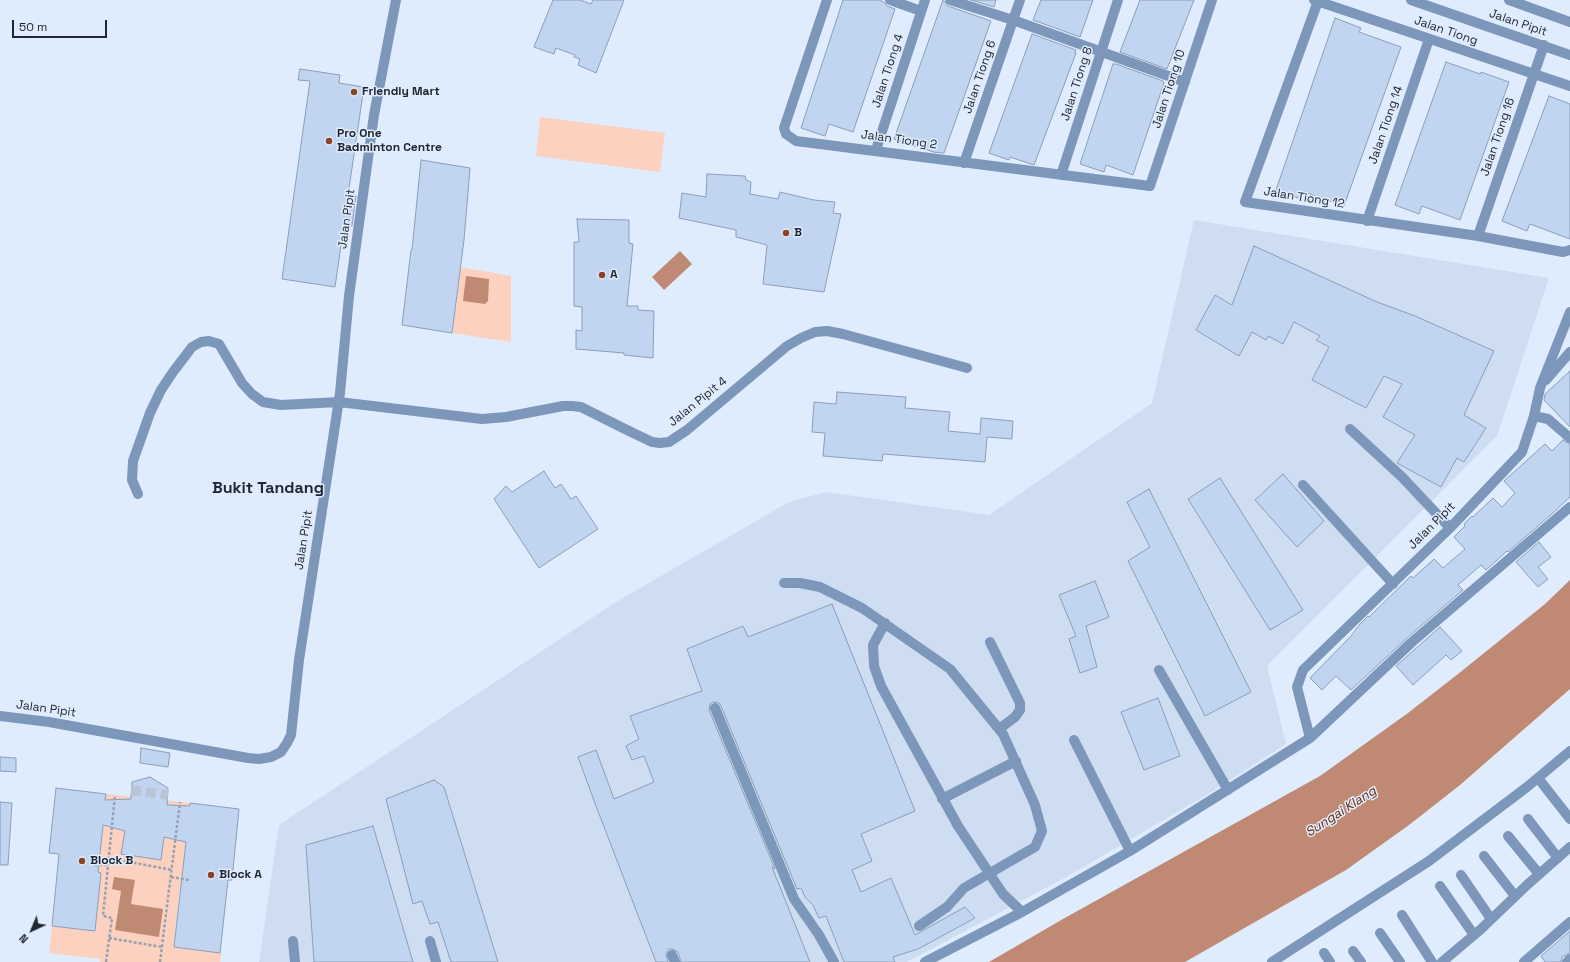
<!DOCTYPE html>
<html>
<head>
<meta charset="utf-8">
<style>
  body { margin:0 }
  #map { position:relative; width:1570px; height:962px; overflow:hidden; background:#dfecfd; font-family:"Space Grotesk",sans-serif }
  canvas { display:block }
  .north { position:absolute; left:12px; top:910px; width:40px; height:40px; -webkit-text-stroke:3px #dfecfd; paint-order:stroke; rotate:224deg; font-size:11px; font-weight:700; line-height:16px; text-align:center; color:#202732 }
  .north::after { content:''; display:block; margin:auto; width:14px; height:18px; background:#202732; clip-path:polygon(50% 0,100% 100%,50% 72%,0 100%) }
  .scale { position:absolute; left:12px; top:20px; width:95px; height:18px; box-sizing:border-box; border:2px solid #202732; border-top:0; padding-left:5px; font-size:12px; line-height:14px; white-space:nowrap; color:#202732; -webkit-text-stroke:3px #dfecfd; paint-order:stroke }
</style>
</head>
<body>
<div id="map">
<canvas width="1570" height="962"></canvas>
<div class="north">N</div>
<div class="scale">50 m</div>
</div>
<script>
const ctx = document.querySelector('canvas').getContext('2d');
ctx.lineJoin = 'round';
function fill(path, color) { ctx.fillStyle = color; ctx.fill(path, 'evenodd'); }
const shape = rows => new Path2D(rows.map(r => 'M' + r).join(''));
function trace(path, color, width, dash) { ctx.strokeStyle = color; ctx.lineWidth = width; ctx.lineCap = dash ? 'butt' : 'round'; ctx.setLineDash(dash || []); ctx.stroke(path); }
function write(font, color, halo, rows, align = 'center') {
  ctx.font = font + ' "Space Grotesk",sans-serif'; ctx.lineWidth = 3; ctx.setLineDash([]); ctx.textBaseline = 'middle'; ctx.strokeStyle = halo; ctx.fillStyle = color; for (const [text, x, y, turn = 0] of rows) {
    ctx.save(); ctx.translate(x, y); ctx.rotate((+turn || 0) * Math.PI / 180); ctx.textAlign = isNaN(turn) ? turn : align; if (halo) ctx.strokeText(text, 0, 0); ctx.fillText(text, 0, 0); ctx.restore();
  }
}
fill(shape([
  [1194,220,1549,278,1497,436,1267,666,1286,744,1210,793,1068,876,907,962,259,962,279,825,616,602,789,502,826,492,989,515,1152,403]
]), '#cfddf2');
fill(shape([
  [540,117,665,133,660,172,536,156],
  [460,267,511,276,511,342,452,333],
  [106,794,190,803,183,871,188,886,180,886,174,947,221,953,220,962,100,962,100,959,49,953,52,926,95,931,101,873,93,872,99,857],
  [135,880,131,904,115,930,121,890]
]), '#fcd1bf');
fill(shape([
  [680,251,692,264,664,290,652,277],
  [466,276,489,279,488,301,485,304,463,301],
  [1570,580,1570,689,1460,785,1409,825,1346,870,1185,962,989,962,1063,919,1320,776,1408,713,1458,674,1545,604],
  [114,877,135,880,131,904,163,909,159,937,115,930,121,891,112,889]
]), '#bf8973');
const building = shape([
  [553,0,580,0,591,4,593,0,624,0,596,73,578,65,580,59,574,57,575,55,556,48,554,54,534,47,553,0],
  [843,0,879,0,884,2,887,6,895,9,853,132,829,124,825,136,801,128,843,0],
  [943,0,948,6,991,21,944,153,933,152,917,146,916,147,894,139,943,0],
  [971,0,996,0,994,7,971,0],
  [1041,0,1093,0,1080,37,1033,20,1041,0],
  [1140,0,1194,0,1167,69,1120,52,1140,0],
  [1335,18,1361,28,1359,32,1401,47,1344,206,1304,192,1301,199,1276,190,1335,18],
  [1032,34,1076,50,1075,53,1076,53,1034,165,1010,157,1009,160,989,153,1032,34],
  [1446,62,1480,74,1481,72,1509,82,1460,220,1422,206,1419,214,1395,205,1446,62],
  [1113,64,1116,64,1163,81,1164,83,1133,175,1106,165,1104,172,1080,164,1113,64],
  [300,69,340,75,339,83,364,87,348,195,356,196,352,226,344,225,335,287,282,279,310,81,298,80,300,69],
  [1549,96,1570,104,1570,239,1530,224,1527,231,1502,221,1549,96],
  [421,160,470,168,464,240,452,333,402,325,411,250,412,250,421,160],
  [707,174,745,176,746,180,751,182,750,194,778,199,780,192,814,200,835,202,833,213,841,214,824,292,763,284,767,245,736,237,736,230,679,218,682,193,706,197,707,174],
  [577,219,629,220,629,243,633,244,627,306,638,306,638,310,654,311,653,358,624,355,624,353,576,349,576,330,582,331,582,307,574,306,574,242,579,242,577,219],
  [1254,246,1377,302,1415,316,1494,351,1464,415,1486,428,1464,462,1457,458,1441,487,1397,463,1415,435,1383,417,1402,384,1384,376,1366,408,1312,380,1329,347,1316,340,1320,336,1294,322,1283,344,1268,336,1266,340,1252,332,1239,356,1196,330,1215,295,1232,305,1254,246],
  [1570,371,1570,427,1544,400,1545,394,1570,371],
  [837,392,906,397,905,408,950,412,948,431,980,434,981,418,1013,421,1012,439,987,437,985,462,883,454,882,461,823,456,825,433,812,432,814,402,836,404,837,392],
  [1563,440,1570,444,1570,497,1554,512,1508,552,1507,551,1486,570,1481,565,1458,585,1463,590,1408,637,1351,690,1336,676,1322,690,1310,678,1351,636,1360,624,1368,616,1369,617,1411,576,1413,578,1434,559,1443,568,1465,549,1454,537,1465,526,1464,524,1472,516,1473,517,1493,498,1502,507,1515,493,1504,481,1545,444,1552,451,1563,440],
  [544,471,555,488,561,484,571,499,576,496,598,529,539,568,494,499,506,486,512,492,544,471],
  [1283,474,1324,521,1297,547,1255,500,1283,474],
  [1220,478,1303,610,1270,630,1188,499,1220,478],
  [1149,489,1251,692,1205,716,1128,561,1150,547,1127,502,1149,489],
  [1539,542,1551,557,1538,567,1548,579,1538,587,1516,562,1539,542],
  [1095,581,1109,617,1086,626,1097,667,1080,673,1069,639,1076,636,1059,595,1095,581],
  [832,604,915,811,861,834,872,861,852,870,861,892,891,878,915,935,965,907,975,918,918,949,893,957,895,962,844,962,826,916,819,918,813,905,805,897,801,888,797,889,721,706,719,703,713,702,710,704,709,710,775,869,772,867,810,962,681,962,678,952,672,949,669,949,666,954,668,962,656,962,596,806,578,757,596,750,614,799,654,782,644,756,632,760,626,746,639,739,630,716,702,691,687,649,743,626,748,637,832,604],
  [1440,627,1462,651,1451,660,1446,655,1413,685,1396,666,1440,627],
  [1158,698,1180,756,1144,770,1121,712,1158,698],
  [141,748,170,753,168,767,140,763,141,748],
  [0,757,16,758,16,772,0,771,0,757],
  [150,777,168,788,167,805,190,806,190,803,239,809,232,880,228,880,220,953,174,947,186,842,164,837,161,860,121,854,125,831,103,825,98,872,101,873,95,931,52,926,59,854,49,853,56,788,106,794,105,800,131,799,132,782,150,777],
  [434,780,444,787,498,962,451,962,438,922,430,924,422,901,413,904,386,799,434,780],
  [0,802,12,803,8,865,0,865,0,802],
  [373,826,413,962,314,962,306,845,373,826],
  [1570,931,1570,953,1562,957,1561,962,1545,962,1541,956,1570,931]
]);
fill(building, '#c1d5f1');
trace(building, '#8b9eb8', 1);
trace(shape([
  [131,790,168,795]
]), '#b9c5d4', 10, [10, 5]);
trace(shape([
  [109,858,172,870],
  [94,865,108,865],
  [171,877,189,880],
  [109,938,162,947],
  [106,962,112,918,103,916,115,795],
  [160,962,180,802]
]), '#97a2b1', 2.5, [3, 2]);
trace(shape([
  [827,0,784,128,786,134,796,141,1150,186,1212,0],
  [890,0,921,11],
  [950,0,1013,20,1185,82],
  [1314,0,1570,86],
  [1411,0,1570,55],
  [1509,0,1570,22],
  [1318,1,1245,202,1478,236,1563,252,1570,250],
  [876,150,925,0],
  [964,163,1020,0],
  [1061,175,1118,0],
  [1367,221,1429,39],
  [1478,236,1544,45],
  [1546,380,1570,352],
  [1534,416,1548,419,1570,438],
  [1350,429,1402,477,1450,528],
  [1303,485,1393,584],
  [138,494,132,480,133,461,150,413,161,390,173,372,192,347,201,342,209,341,219,344,242,383,252,394,263,402,281,405,339,402,482,419,506,417,563,406,572,406,581,407,629,431,652,442,660,443,669,442,687,430,787,346,801,338,815,332,827,331,843,334,967,368],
  [784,583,800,583,820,587,862,608,950,669,1003,734,1035,805,1042,831,1035,847,964,888,947,907,919,926],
  [885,623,873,645,874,666,881,686,958,826,1003,894,1022,912],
  [990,642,1020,703,1020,710,1015,717,999,729],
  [1159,670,1228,790],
  [715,708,794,899,819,935,834,962],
  [0,716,49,722,248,758,259,759,271,757,281,752,287,743,291,735,299,660,340,393,349,296,374,115,396,0],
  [1310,738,1297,687,1303,670,1450,528,1522,452,1534,416,1540,388,1570,312],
  [1074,740,1130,851],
  [1538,778,1570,819],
  [942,799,1016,761],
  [1528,819,1558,858],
  [1508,836,1539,874],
  [1484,856,1515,896],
  [1461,875,1491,919],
  [1440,886,1474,935],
  [1402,915,1432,962],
  [1380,933,1400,962],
  [293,941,295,962],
  [430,941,436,962],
  [1353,951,1361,962],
  [1324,953,1330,962],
  [672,955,675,962],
  [925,962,1022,912,1130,851,1310,738,1412,642,1570,507],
  [1272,962,1429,861,1527,787,1570,751],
  [1442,962,1480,930,1527,885,1570,847],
  [1524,962,1570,922],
  [1567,962,1570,959]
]), '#7d97ba', 10);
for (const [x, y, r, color] of [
  [354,92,4,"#8b4422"],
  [329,141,4,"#8b4422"],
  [786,233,4,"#8b4422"],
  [602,275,4,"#8b4422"],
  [82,861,4,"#8b4422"],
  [211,875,4,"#8b4422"]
]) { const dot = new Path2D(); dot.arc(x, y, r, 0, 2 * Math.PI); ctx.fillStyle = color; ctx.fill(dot); trace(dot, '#dfecfd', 1.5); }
write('12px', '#202732', '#dfecfd', [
  ["Jalan Pipit",1518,23,19],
  ["Jalan Tiong",1446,31,19],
  ["Jalan Tiong 4",888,71,-72],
  ["Jalan Tiong 6",980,77,-71],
  ["Jalan Tiong 8",1077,84,-72],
  ["Jalan Tiong 10",1169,89,-72],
  ["Jalan Tiong 14",1386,125,-71],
  ["Jalan Tiong 16",1498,137,-71],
  ["Jalan Tiong 2",899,140,8],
  ["Jalan Tiong 12",1304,198,9],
  ["Jalan Pipit",347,219,-82],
  ["Jalan Pipit 4",698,402,-39],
  ["Jalan Pipit",1432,526,-45],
  ["Jalan Pipit",304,540,-81],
  ["Jalan Pipit",46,709,8]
]);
write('bold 12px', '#202732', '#dfecfd', [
  ["Friendly Mart",362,92],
  ["Pro One",337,134],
  ["Badminton Centre",337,148],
  ["B",794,233],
  ["A",610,275],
  ["Block B",90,861],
  ["Block A",219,875]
], 'left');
write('italic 13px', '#682601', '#dfecfd', [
  ["Sungai Klang",1341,812,-33]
]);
write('bold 16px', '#202732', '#dfecfd', [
  ["Bukit Tandang",268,489]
]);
</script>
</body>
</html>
